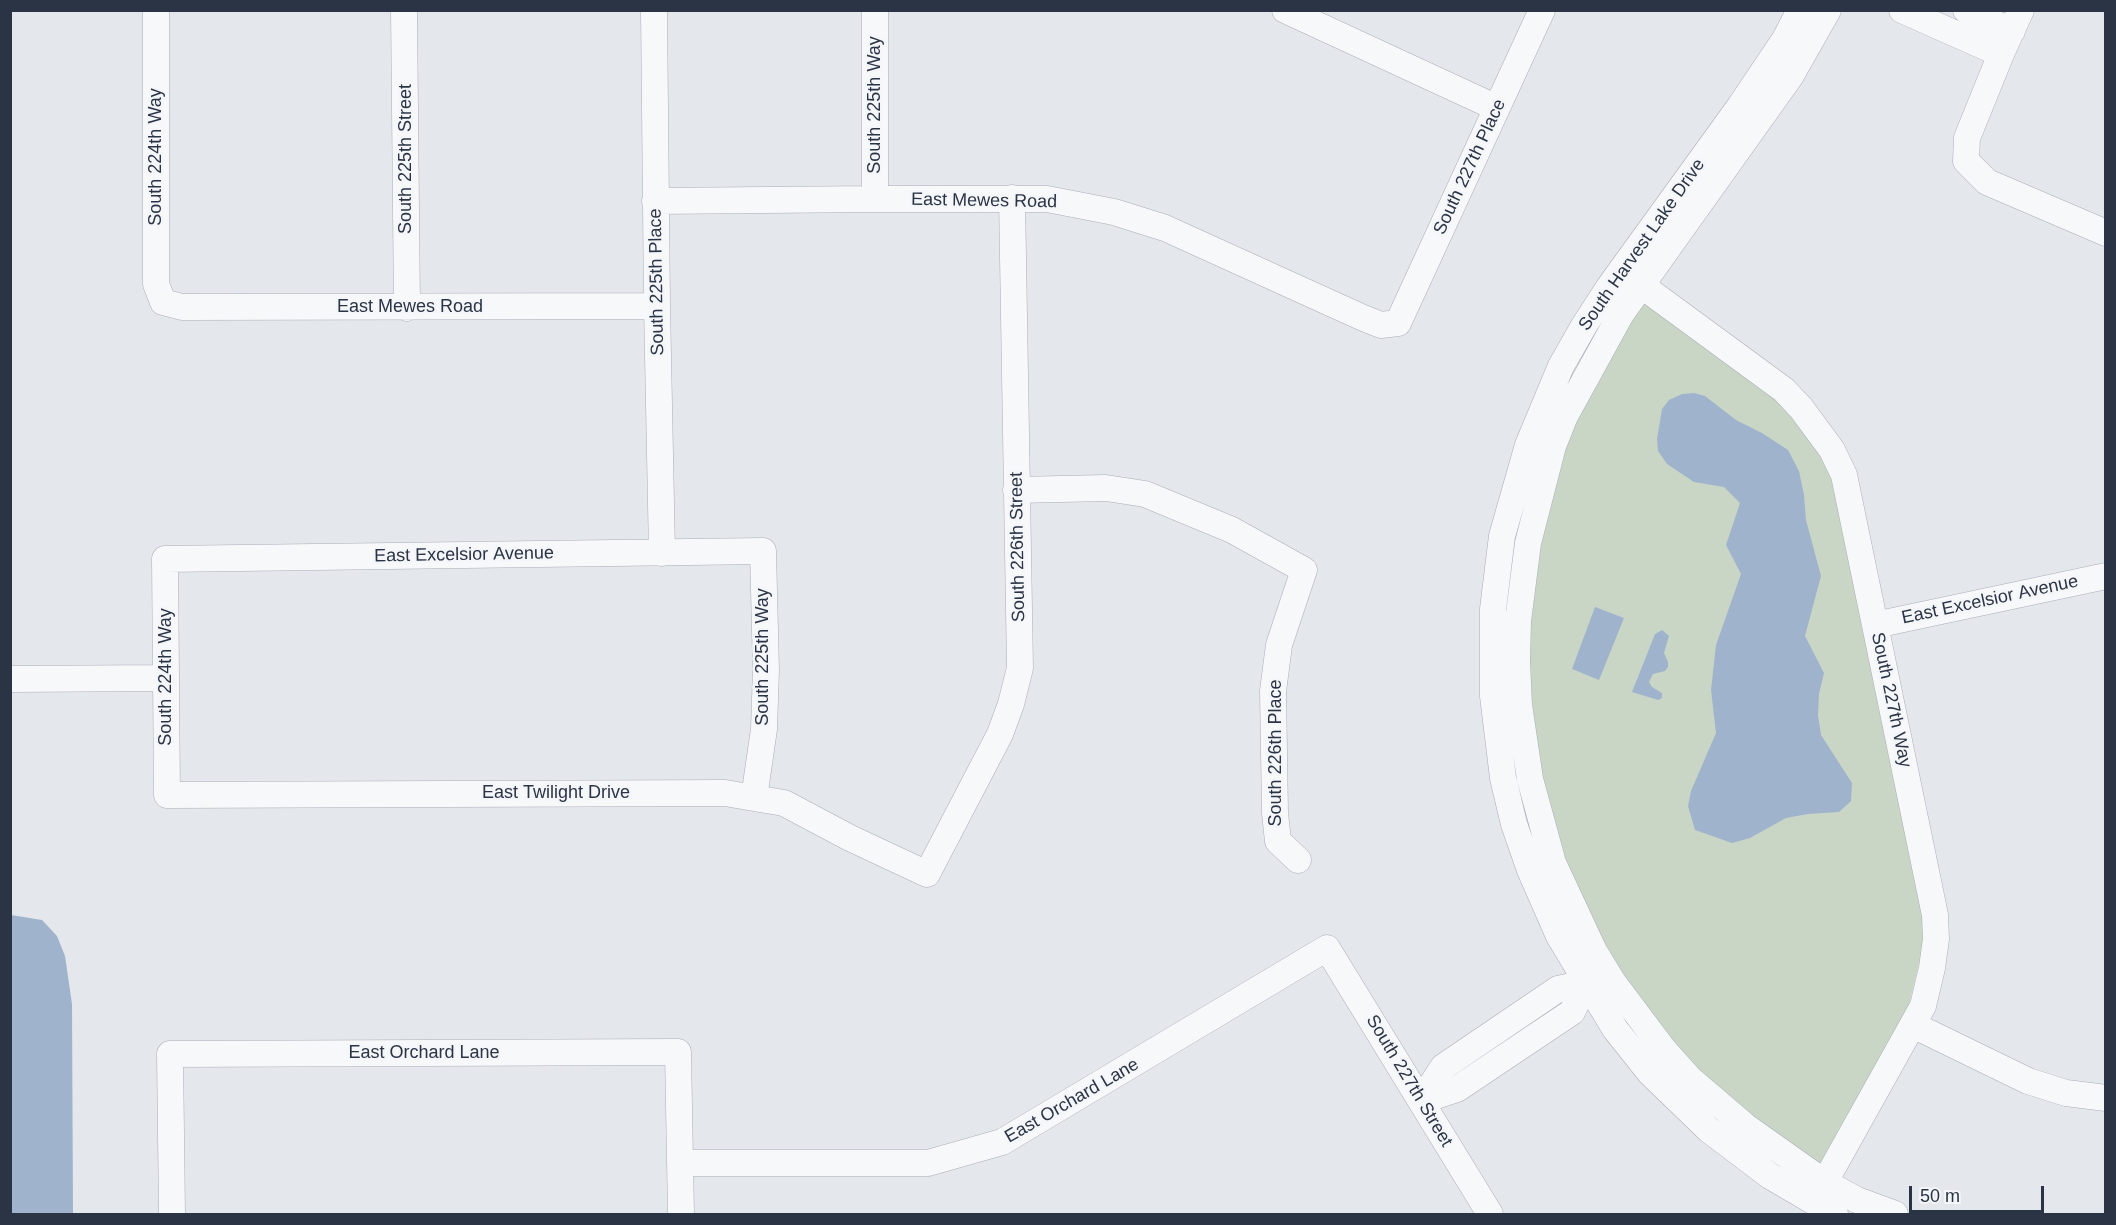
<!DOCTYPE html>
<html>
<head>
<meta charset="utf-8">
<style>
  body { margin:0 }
  #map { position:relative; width:2116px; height:1225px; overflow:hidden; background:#e4e7ec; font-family:Helvetica,sans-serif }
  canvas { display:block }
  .frame { position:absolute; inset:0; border:12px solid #2b3445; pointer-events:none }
  .scale { position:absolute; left:1909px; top:1186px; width:135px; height:27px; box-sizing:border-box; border:3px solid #2b3445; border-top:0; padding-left:8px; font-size:18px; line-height:21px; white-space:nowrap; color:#2b3445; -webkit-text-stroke:4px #f4f6f9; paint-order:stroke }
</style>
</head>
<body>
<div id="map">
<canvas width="2116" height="1225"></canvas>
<div class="frame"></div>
<div class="scale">50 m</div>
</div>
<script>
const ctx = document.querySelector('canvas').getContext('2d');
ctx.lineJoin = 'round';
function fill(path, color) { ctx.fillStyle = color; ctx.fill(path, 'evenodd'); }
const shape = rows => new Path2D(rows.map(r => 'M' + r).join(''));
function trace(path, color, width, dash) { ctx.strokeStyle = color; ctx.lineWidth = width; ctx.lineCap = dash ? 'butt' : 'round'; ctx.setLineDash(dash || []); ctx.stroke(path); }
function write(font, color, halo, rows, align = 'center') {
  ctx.font = font + ' Helvetica,sans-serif'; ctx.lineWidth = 5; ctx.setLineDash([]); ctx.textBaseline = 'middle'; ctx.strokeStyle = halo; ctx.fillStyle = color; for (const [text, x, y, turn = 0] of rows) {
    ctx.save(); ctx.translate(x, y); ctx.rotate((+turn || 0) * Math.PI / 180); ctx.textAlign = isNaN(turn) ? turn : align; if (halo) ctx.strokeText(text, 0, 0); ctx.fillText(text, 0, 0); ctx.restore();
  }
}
fill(shape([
  [1642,297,1784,401,1835,474,1929,922,1906,1017,1821,1170,1710,1086,1633,990,1579,900,1543,792,1527,658,1539,546,1569,432]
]), '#c9d6c5');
fill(shape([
  [1694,393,1705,396,1736,420,1762,433,1788,450,1799,471,1804,495,1806,520,1821,576,1805,636,1824,673,1819,694,1818,715,1821,735,1852,783,1851,801,1839,812,1808,814,1786,818,1750,838,1732,843,1695,830,1688,806,1691,791,1716,733,1711,690,1716,645,1741,574,1726,545,1740,503,1724,487,1694,482,1667,464,1658,451,1657,439,1662,409,1669,400,1682,394],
  [1595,607,1624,618,1599,680,1572,669],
  [1662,630,1669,636,1664,653,1668,662,1668,667,1665,671,1653,674,1649,682,1652,687,1662,693,1662,698,1658,700,1632,692,1655,634],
  [11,915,42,920,57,936,65,956,72,1004,73,1214,11,1214]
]), '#9fb4cc');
const minor = shape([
  [156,10,156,284,163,302,182,307,657,306],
  [404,10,407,308],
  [654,10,657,306,662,553],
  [1285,10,1497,108],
  [1800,10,1785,39,1740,106,1609,287,1585,324,1561,366,1528,445,1502,536,1493,609,1493,696,1503,778,1514,824,1530,870,1559,936,1615,1029,1650,1073,1709,1130,1770,1176,1835,1214],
  [1828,10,1790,77,1621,314,1565,416,1553,446,1528,543,1518,621,1517,661,1519,705,1530,779,1553,863,1594,951,1613,982,1664,1050,1690,1079,1745,1126,1824,1182,1857,1200,1895,1214],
  [1902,10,2001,54],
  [1966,10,2012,31],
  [2021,10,2001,54,1967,138,1966,161,1987,182,2106,233],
  [875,199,875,10],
  [655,201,875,199,1047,199,1114,212,1165,228,1361,317,1381,325,1398,323,1542,10],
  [1630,277,1784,390,1801,408,1832,450,1844,475,1935,915,1936,939,1932,968,1923,1006,1817,1196],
  [1016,490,1106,488,1145,494,1232,530,1304,570,1279,645,1273,691,1275,813,1278,841,1298,860],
  [1875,625,2106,576],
  [10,679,166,678],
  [754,798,764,729,766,670,763,551,165,559,167,795,725,793,754,798,784,803,850,838,927,874,1000,734,1011,704,1020,668,1012,198],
  [1913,1025,2028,1081,2066,1093,2106,1098],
  [1421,1101,1443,1067,1558,989,1586,983,1599,976],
  [1421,1101,1457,1089,1572,1012,1586,983],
  [680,1163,928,1163,1002,1142,1327,948,1490,1214],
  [172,1214,170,1054,678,1052,681,1214]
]);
trace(minor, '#a9aeb7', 27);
trace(minor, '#f7f8fa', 26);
write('18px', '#2b3445', '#f4f6f9', [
  ["South 225th Way",875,105,-90],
  ["South 224th Way",156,157,-90],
  ["South 225th Street",406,159,-90],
  ["South 227th Place",1470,167,-65],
  ["East Mewes Road",984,201,1],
  ["South Harvest Lake Drive",1642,245,-55],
  ["South 225th Place",657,282,-91],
  ["East Mewes Road",410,307],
  ["South 226th Street",1018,547,-91],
  ["East Excelsior Avenue",464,555,-1],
  ["East Excelsior Avenue",1990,600,-12],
  ["South 225th Way",763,657,-90],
  ["South 224th Way",166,677,-90],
  ["South 227th Way",1891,700,78],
  ["South 226th Place",1276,753,-90],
  ["East Twilight Drive",556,793],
  ["East Orchard Lane",424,1053],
  ["South 227th Street",1409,1081,59],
  ["East Orchard Lane",1072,1101,-30]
]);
</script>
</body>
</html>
